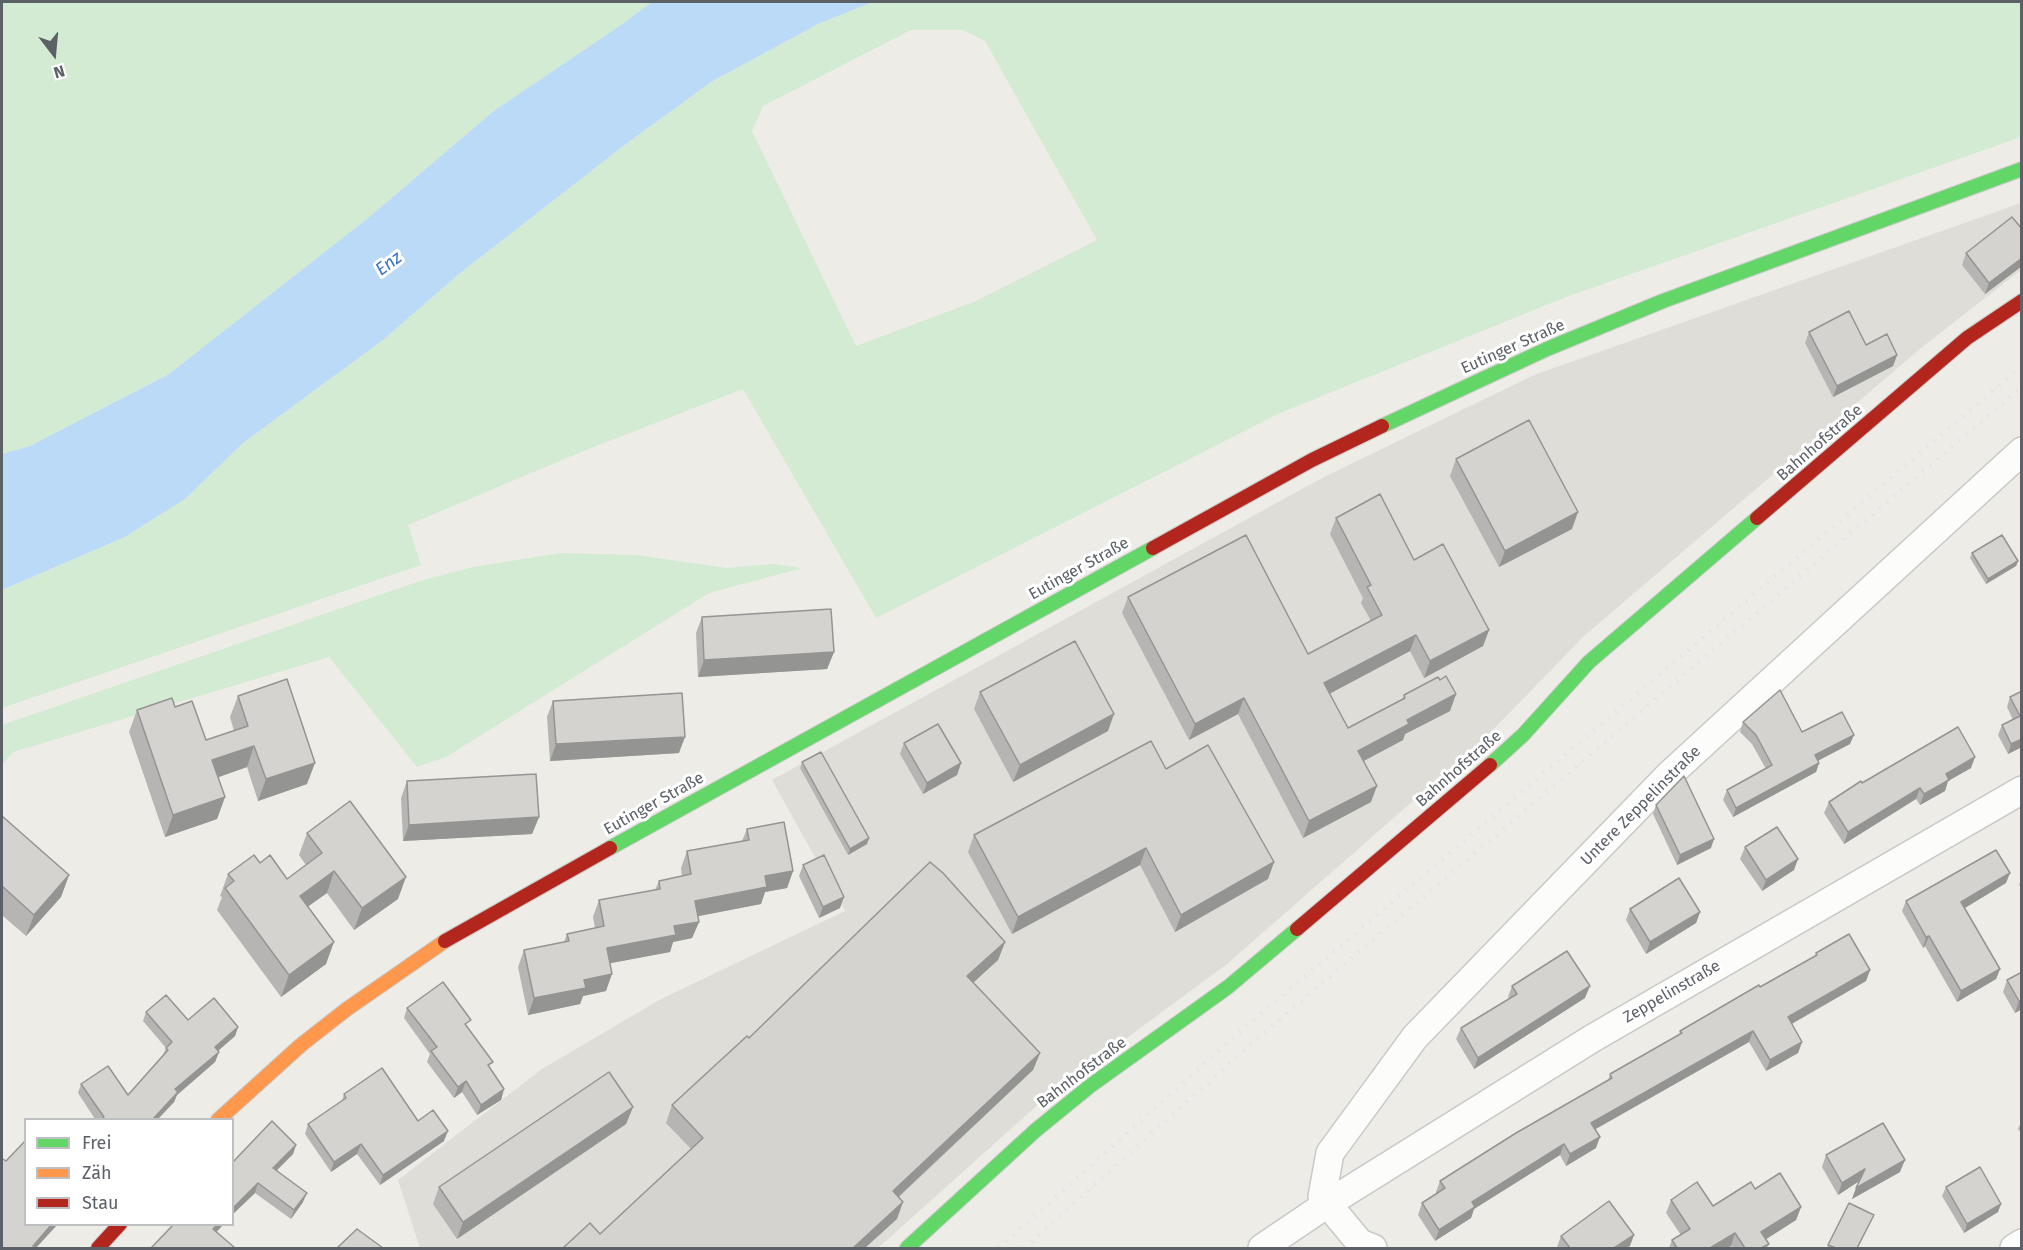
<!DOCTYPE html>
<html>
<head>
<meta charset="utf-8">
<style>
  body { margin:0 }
  #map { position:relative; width:2023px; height:1250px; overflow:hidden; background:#edece7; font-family:"Fira Sans",sans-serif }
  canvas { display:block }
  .frame { position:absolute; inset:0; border:3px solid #5c6067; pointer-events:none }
  .legend { position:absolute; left:24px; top:1118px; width:210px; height:108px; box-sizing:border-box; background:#fff; border:2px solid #bebfc2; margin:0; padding:8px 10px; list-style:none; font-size:18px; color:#5c6067 }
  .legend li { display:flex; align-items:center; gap:12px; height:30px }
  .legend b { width:30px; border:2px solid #bebfc2 }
  .north { position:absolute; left:24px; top:24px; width:60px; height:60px; -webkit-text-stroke:4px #fff; paint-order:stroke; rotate:164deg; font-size:16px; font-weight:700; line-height:24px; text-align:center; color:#5c6067 }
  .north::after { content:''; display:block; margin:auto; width:21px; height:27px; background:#5c6067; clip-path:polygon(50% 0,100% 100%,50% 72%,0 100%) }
</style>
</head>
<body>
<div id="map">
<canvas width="2023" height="1250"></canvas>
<div class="frame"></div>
<ul class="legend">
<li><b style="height:8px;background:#63d668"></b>Frei</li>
<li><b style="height:8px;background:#ff974d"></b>Zäh</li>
<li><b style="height:8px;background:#b3261e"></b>Stau</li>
</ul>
<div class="north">N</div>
</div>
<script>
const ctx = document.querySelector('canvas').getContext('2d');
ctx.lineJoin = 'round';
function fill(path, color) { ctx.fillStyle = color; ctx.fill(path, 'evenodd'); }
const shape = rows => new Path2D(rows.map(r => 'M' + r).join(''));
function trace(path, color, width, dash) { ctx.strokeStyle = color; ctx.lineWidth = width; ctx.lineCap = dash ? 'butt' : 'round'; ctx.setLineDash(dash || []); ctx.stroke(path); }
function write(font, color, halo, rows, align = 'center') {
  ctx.font = font + ' "Fira Sans",sans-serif'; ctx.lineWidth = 6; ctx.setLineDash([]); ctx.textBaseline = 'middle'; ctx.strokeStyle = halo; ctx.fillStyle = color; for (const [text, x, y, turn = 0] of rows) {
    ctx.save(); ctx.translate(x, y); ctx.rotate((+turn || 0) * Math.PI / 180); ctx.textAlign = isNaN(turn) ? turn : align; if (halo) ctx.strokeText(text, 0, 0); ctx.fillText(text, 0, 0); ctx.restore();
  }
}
fill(shape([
  [2021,203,2021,270,1921,348,1584,636,1486,737,1227,964,1043,1100,878,1248,420,1248,398,1180,542,1069,661,999,845,911,772,780,1322,478,1534,375]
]), '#deddd8');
fill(shape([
  [2,2,652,2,621,25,495,110,368,218,169,374,30,446,2,454],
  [873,2,2021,2,2021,137,1566,297,1280,413,876,618,743,389,581,452,408,525,421,565,2,708,2,590,125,537,185,499,243,443,383,340,459,274,622,147,711,82,818,24],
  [911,30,963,30,985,41,1097,240,976,301,856,346,752,131,763,106],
  [561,553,636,555,727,568,773,564,802,568,709,593,446,757,417,767,329,657,13,752,2,765,2,725,420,581,473,567]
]), '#d3ebd3');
fill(shape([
  [652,2,873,2,818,24,711,82,622,147,459,274,383,340,243,443,185,499,125,537,2,590,2,454,30,446,169,374,368,218,495,110,621,25]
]), '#bbdaf8');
const street = shape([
  [1262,1248,1327,1204,1593,1038,2022,790],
  [1373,1248,1360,1243,1322,1197,1330,1153,1415,1037,1670,774,2022,451],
  [2014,1248,2022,1243]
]);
const fast = shape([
  [1382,426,1547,349,1663,301,2022,169],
  [1490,765,1523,735,1589,662,1757,518],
  [610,848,1153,548],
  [907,1248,1036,1130,1090,1086,1228,987,1297,929]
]);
const slow = shape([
  [218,1120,301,1045,347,1009,445,941]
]);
const jam = shape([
  [1757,518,1967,338,2022,301],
  [1153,548,1312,460,1382,426],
  [1297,929,1490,765],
  [445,941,610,848],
  [98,1248,120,1224]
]);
trace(street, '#c8c8c8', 30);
trace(fast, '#c9cac9', 16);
trace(slow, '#c9cac9', 16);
trace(jam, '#c9cac9', 16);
trace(street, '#fcfcfb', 27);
trace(fast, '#63d668', 14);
trace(slow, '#ff974d', 14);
trace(jam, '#b3261e', 14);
trace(shape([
  [999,1248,1249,1024,2022,366],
  [1024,1248,1259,1037,2022,387]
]), '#e4e4e4', 4.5, [1.5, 8]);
fill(shape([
  [2022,229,2022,266,1985,294,1962,265,1966,253],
  [1809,332,1897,355,1893,366,1833,397,1805,343],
  [1456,459,1572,529,1499,567,1450,476],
  [1336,518,1414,560,1489,630,1483,646,1424,678,1410,651,1329,693,1348,728,1402,700,1404,695,1440,680,1456,694,1450,711,1405,734,1403,740,1364,761,1371,802,1303,838,1238,714,1189,740,1122,613,1128,597,1308,654,1371,621,1361,603,1363,598,1330,534],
  [1972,553,2018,561,2016,566,1986,584,1970,558],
  [702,617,834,652,827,669,698,677,696,633],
  [2022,691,2022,747,2008,754,1998,735,2002,725,2013,720,2007,707,2010,697],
  [980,692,1108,731,1013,782,974,709],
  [238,696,307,784,258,801,247,767,218,777,225,797,217,819,165,837,129,732,137,710,175,707,206,740,234,731,230,717],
  [553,701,679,753,550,761,547,717],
  [1743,722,1802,732,1850,744,1818,761,1819,763,1816,772,1733,817,1723,800,1727,790,1766,769,1752,744,1740,732],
  [904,743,961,763,957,775,923,794,900,754],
  [802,762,869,838,867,844,848,855,800,768],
  [1971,768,1948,781,1945,791,1920,805,1916,799,1844,844,1824,813,1829,802,1862,783],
  [1166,769,1274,862,1268,879,1175,932,1140,865,1012,934,968,852,974,835],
  [407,781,539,817,532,834,403,841,401,798],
  [1656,805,1711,848,1677,865,1653,814],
  [2,816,69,875,61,897,26,936,2,915],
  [747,829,793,871,787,888,765,892,761,904,697,916,699,922,692,938,673,942,670,952,610,963,606,991,583,996,580,1004,528,1015,518,967,524,950,564,942,567,934,595,928,593,917,599,900,655,890,659,881,682,876,681,868,687,851,742,841],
  [307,833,398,899,354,930,327,893,308,906,326,964,281,997,217,910,222,897,220,896,228,874,260,863,287,879,306,865,299,855],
  [1745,847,1794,870,1762,891,1740,859],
  [803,865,840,908,819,918,799,876],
  [2022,878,2022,889,2019,885],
  [2006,883,1965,908,2000,969,1996,979,1957,1002,1925,946,1923,948,1902,911,1906,901],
  [1630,909,1700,912,1696,923,1646,954,1626,920],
  [1005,942,998,960,973,982,1040,1053,1033,1070,899,1197,897,1219,600,1234,691,1149,666,1123,672,1105,749,1038],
  [1816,953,1870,970,1866,981,1792,1024,1802,1042,1798,1053,1766,1071,1749,1042,1595,1129,1596,1148,1566,1166,1560,1155,1474,1209,1471,1218,1435,1241,1418,1215,1422,1203,1437,1194,1436,1192,1440,1181,1608,1080,1610,1074,1679,1035,1680,1031,1815,956],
  [2022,972,2022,1009,2015,1013,2003,992,2007,980],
  [1512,986,1585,998,1474,1069,1456,1039,1461,1028,1509,999,1508,997],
  [407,1008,468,1028,490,1068,504,1089,501,1100,477,1115,462,1092,454,1098,427,1062,430,1054,404,1018],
  [146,1012,188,1020,238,1027,235,1036,218,1051,219,1052,215,1062,177,1095,174,1102,158,1119,95,1119,78,1093,81,1084,128,1095,163,1055,166,1048,143,1021],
  [344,1094,418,1121,444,1141,380,1185,357,1154,331,1172,305,1134,308,1124,342,1101],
  [633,1107,626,1124,457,1239,433,1204,439,1187],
  [2022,1120,2022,1134,2018,1129],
  [296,1145,293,1154,277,1170,303,1202,291,1219,255,1193,232,1215,232,1163],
  [1826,1155,1900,1172,1852,1199,1859,1181,1838,1195,1822,1167],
  [1946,1187,1998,1212,1964,1233,1942,1196],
  [1755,1189,1801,1207,1796,1220,1766,1239,1769,1244,1767,1248,1732,1248,1731,1246,1727,1248,1669,1248,1672,1240,1681,1235,1666,1213,1671,1200,1713,1206],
  [1871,1221,1858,1248,1827,1248,1828,1245],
  [1561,1236,1630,1246,1626,1248,1557,1248,1557,1247]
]), '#b6b5b3');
fill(shape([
  [2022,258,2022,266,1985,294,1989,283],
  [1897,355,1893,366,1833,397,1837,386],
  [1578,512,1572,529,1499,567,1505,551],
  [2018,561,2016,566,1986,584,1988,579],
  [1489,630,1483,646,1424,678,1430,661],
  [1416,635,1410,651,1318,700,1324,683],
  [834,652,827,669,698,677,704,660],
  [1456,694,1450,711,1405,734,1403,740,1352,767,1358,751,1407,720],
  [1244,698,1238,714,1189,740,1195,724],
  [1114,714,1108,731,1013,782,1020,765],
  [1854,735,1850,744,1811,764,1815,755],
  [685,737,679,753,550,761,556,744],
  [2022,739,2022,747,2008,754,2011,744],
  [254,746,247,767,205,782,212,760],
  [1975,757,1971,768,1948,781,1945,791,1920,805,1924,794,1946,774],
  [315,763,307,784,258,801,266,779],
  [961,763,957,775,923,794,927,783],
  [1819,763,1816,772,1733,817,1736,808],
  [1377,786,1371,802,1303,838,1309,821],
  [1920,788,1916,799,1844,844,1848,832],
  [225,797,217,819,165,837,173,815],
  [539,817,532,834,403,841,409,825],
  [869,838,867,844,848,855,850,849],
  [1714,839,1711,848,1677,865,1680,855],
  [1146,848,1140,865,1012,934,1018,917],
  [1798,859,1794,870,1762,891,1766,880],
  [1274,862,1268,879,1175,932,1181,915],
  [334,871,327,893,292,918,300,896],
  [793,871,787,888,765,892,761,904,689,918,695,901,765,876],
  [2010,873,2006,883,1958,912,1961,902],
  [69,875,61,897,26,936,34,915],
  [406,877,398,899,354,930,362,908],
  [844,897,840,908,819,918,823,907],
  [1700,912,1696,923,1646,954,1650,942],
  [699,922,692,938,673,942,670,952,601,965,607,948,674,926],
  [1929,936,1925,946,1923,948,1926,937],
  [334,942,326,964,281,997,289,975],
  [1005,942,998,960,961,994,967,976],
  [2000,969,1996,979,1957,1002,1961,991],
  [1870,970,1866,981,1784,1028,1788,1017],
  [612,974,606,991,583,996,580,1004,528,1015,534,998,584,980],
  [1590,986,1585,998,1474,1069,1478,1058],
  [2022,1000,2022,1009,2015,1013,2019,1001],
  [238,1027,235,1036,211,1057,215,1047],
  [1753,1031,1749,1042,1587,1134,1591,1123],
  [1802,1042,1798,1053,1766,1071,1770,1060],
  [219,1052,215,1062,177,1095,174,1102,158,1119,153,1119,175,1089],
  [1040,1053,1033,1070,886,1208,893,1191],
  [466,1081,462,1092,454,1098,458,1087],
  [504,1089,501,1100,477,1115,481,1105],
  [633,1107,626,1124,457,1239,463,1222],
  [448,1131,444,1141,380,1185,383,1175],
  [1600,1137,1596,1148,1566,1166,1570,1154],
  [361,1144,357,1154,331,1172,334,1162],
  [1564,1144,1560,1155,1474,1209,1471,1218,1435,1241,1439,1230,1472,1202],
  [296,1145,293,1154,270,1177,273,1168],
  [1905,1160,1900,1172,1852,1199,1856,1188],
  [1865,1169,1861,1180,1838,1195,1842,1183],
  [258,1183,255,1193,232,1215,232,1209],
  [307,1193,303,1202,291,1219,294,1210],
  [903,1202,897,1219,865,1248,853,1248],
  [2001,1204,1998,1212,1964,1233,1967,1224],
  [1801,1207,1796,1220,1757,1245,1761,1232],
  [52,1224,58,1224,36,1248,32,1248,33,1246],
  [218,1224,224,1224,210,1239,213,1229],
  [1735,1233,1731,1246,1727,1248,1710,1248],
  [1634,1235,1630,1246,1626,1248,1614,1248]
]), '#949492');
const building = shape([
  [2012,217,2022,229,2022,258,1989,283,1966,253,2012,217],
  [1849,311,1866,345,1887,334,1897,355,1837,386,1809,332,1849,311],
  [1529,420,1578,512,1505,551,1456,459,1529,420],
  [1380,494,1414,560,1443,544,1489,630,1430,661,1416,635,1324,683,1348,728,1405,698,1404,695,1438,677,1440,680,1446,676,1456,694,1407,720,1409,724,1358,751,1377,786,1309,821,1244,698,1195,724,1128,597,1246,535,1308,654,1382,615,1367,587,1371,585,1336,518,1380,494],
  [2002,535,2018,561,1988,579,1972,553,2002,535],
  [831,609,834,652,704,660,702,617,831,609],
  [1075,641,1114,714,1020,765,980,692,1075,641],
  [287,679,315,763,266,779,254,746,212,760,225,797,173,815,137,710,172,698,175,707,192,701,206,740,248,726,238,696,287,679],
  [1780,690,1802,732,1842,712,1854,735,1815,755,1819,763,1736,808,1727,790,1772,765,1756,735,1743,722,1780,690],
  [2022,691,2022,739,2011,744,2002,725,2020,716,2010,697,2022,691],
  [682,693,685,737,556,744,553,701,682,693],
  [938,724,961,763,927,783,904,743,938,724],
  [1958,727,1975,757,1946,774,1949,780,1924,794,1920,788,1848,832,1829,802,1861,781,1862,783,1958,727],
  [1151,741,1166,769,1208,745,1274,862,1181,915,1146,848,1018,917,974,835,1151,741],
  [821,752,869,838,850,849,802,762,821,752],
  [536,774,539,817,409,825,407,781,536,774],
  [1684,776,1714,839,1680,855,1656,805,1684,776],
  [350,801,406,877,362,908,334,871,300,896,334,942,289,975,225,888,234,881,228,874,254,855,260,863,270,855,287,879,322,853,307,833,350,801],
  [2,816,69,875,34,915,2,886,2,816],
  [784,822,793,871,765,876,767,887,695,901,699,922,674,926,676,935,607,948,612,974,584,980,586,988,534,998,524,950,569,941,567,934,604,926,599,900,660,889,659,881,691,874,687,851,749,840,747,829,784,822],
  [1777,827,1798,859,1766,880,1745,847,1777,827],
  [1996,850,2010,873,1961,902,2000,969,1961,991,1929,936,1926,937,1906,901,1996,850],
  [824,855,844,897,823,907,803,865,824,855],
  [930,862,943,873,1005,942,967,976,1040,1053,893,1191,903,1202,853,1248,563,1248,590,1223,600,1234,703,1138,672,1105,747,1036,749,1038,930,862],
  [1679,878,1700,912,1650,942,1630,909,1679,878],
  [1849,934,1870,970,1788,1017,1802,1042,1770,1060,1753,1031,1591,1123,1600,1137,1570,1154,1564,1144,1472,1202,1475,1207,1439,1230,1422,1203,1445,1188,1440,1181,1516,1133,1612,1078,1610,1074,1682,1033,1680,1031,1759,985,1760,987,1817,955,1816,953,1849,934],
  [1567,951,1590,986,1478,1058,1461,1028,1517,994,1512,986,1567,951],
  [2022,972,2022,1000,2019,1001,2007,980,2022,972],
  [443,982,471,1020,465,1024,493,1062,488,1065,504,1089,481,1105,466,1081,458,1087,431,1051,437,1047,407,1008,443,982],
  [166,995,188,1020,214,998,238,1027,215,1047,219,1052,175,1089,178,1092,153,1119,101,1119,104,1117,81,1084,108,1066,128,1095,168,1050,166,1048,172,1042,146,1012,166,995],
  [382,1068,418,1121,433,1110,448,1131,383,1175,361,1144,334,1162,308,1124,346,1098,344,1094,382,1068],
  [609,1072,633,1107,463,1222,439,1187,609,1072],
  [272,1121,296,1145,273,1168,307,1193,294,1210,258,1183,232,1209,232,1163,272,1121],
  [1883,1123,1905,1160,1856,1188,1865,1169,1842,1183,1826,1155,1883,1123],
  [26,1140,26,1224,52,1224,33,1246,36,1248,2,1248,2,1160,3,1159,6,1161,26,1140],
  [1980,1167,2001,1204,1967,1224,1946,1187,1980,1167],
  [1780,1173,1801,1207,1761,1232,1769,1244,1761,1248,1745,1248,1735,1233,1710,1248,1677,1248,1672,1240,1690,1229,1671,1200,1697,1182,1713,1206,1751,1182,1755,1189,1780,1173],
  [1609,1201,1634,1235,1614,1248,1570,1248,1561,1236,1609,1201],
  [1849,1203,1874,1215,1857,1248,1836,1248,1828,1245,1849,1203],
  [174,1224,218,1224,213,1229,235,1248,151,1248,174,1224],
  [357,1229,383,1248,337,1248,357,1229]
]);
fill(building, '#d4d3d0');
trace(building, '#949492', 1.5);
write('16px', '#5c6067', '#fff', [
  ["Eutinger Straße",1513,347,-24],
  ["Bahnhofstraße",1820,443,-41],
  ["Eutinger Straße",1079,569,-29],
  ["Bahnhofstraße",1459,769,-41],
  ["Eutinger Straße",654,804,-29],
  ["Untere Zeppelinstraße",1641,806,-45],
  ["Zeppelinstraße",1672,992,-30],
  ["Bahnhofstraße",1082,1073,-37]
]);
write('italic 18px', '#3974c6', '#fff', [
  ["Enz",389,264,-37]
]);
</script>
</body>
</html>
